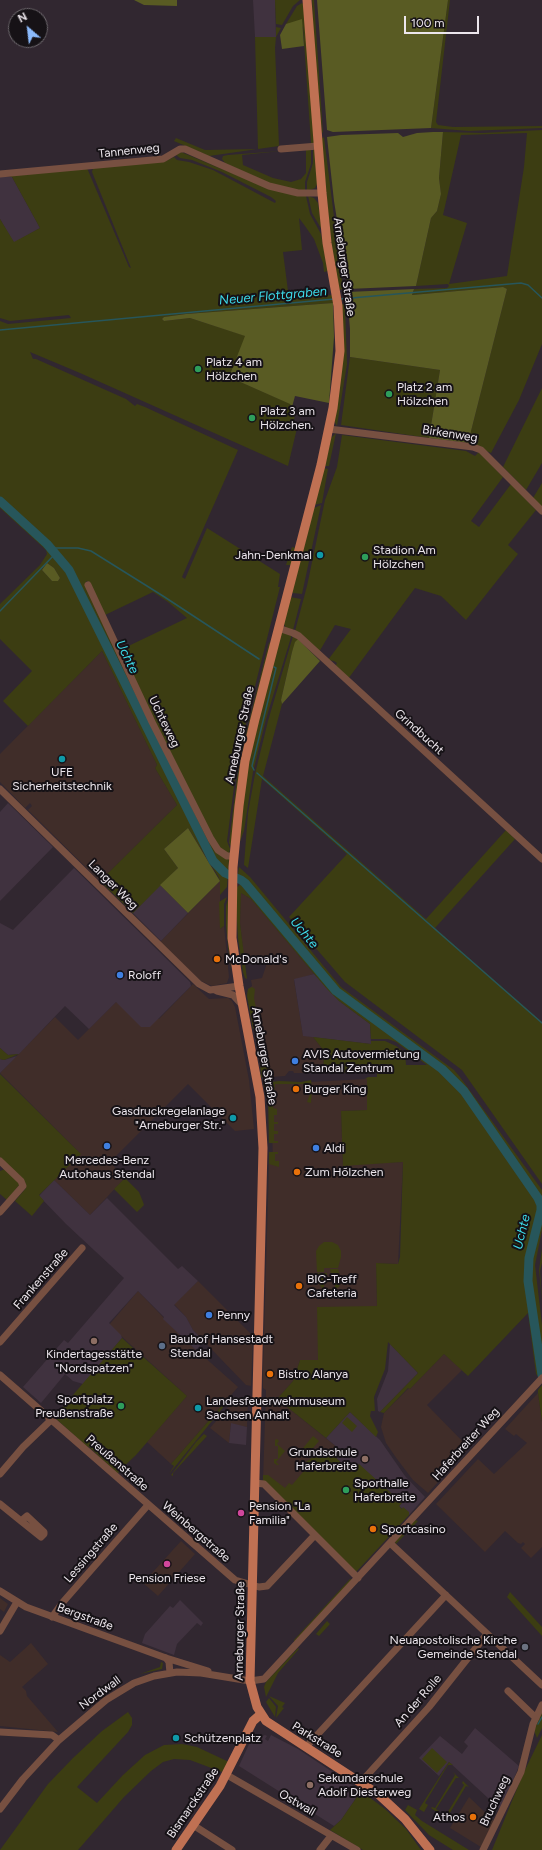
<!DOCTYPE html>
<html>
<head>
<meta charset="utf-8">
<style>
  body { margin:0 }
  #map { position:relative; width:542px; height:1850px; overflow:hidden; background:#312730; font-family:Figtree,sans-serif }
  canvas { display:block }
  .north { position:absolute; left:8px; top:8px; width:40px; height:40px; box-sizing:border-box; background:#161216; border:1px solid #6c676c; border-radius:50%; rotate:332deg; font-size:11px; font-weight:700; line-height:16px; text-align:center; color:#ece6ec }
  .north::after { content:''; display:block; margin:auto; width:14px; height:18px; background:#8bbafc; clip-path:polygon(50% 0,100% 100%,50% 72%,0 100%) }
  .scale { position:absolute; left:404px; top:16px; width:75px; height:18px; box-sizing:border-box; border:2px solid #ece6ec; border-top:0; padding-left:5px; font-size:12px; line-height:14px; white-space:nowrap; color:#ece6ec; -webkit-text-stroke:3px #161216; paint-order:stroke }
</style>
</head>
<body>
<div id="map">
<canvas width="542" height="1850"></canvas>
<div class="north">N</div>
<div class="scale">100 m</div>
</div>
<script>
const ctx = document.querySelector('canvas').getContext('2d');
ctx.lineJoin = 'round';
function fill(path, color) { ctx.fillStyle = color; ctx.fill(path, 'evenodd'); }
const shape = rows => new Path2D(rows.map(r => 'M' + r).join(''));
function trace(path, color, width, dash) { ctx.strokeStyle = color; ctx.lineWidth = width; ctx.lineCap = dash ? 'butt' : 'round'; ctx.setLineDash(dash || []); ctx.stroke(path); }
function write(font, color, halo, rows, align = 'center') {
  ctx.font = font + ' Figtree,sans-serif'; ctx.lineWidth = 4; ctx.setLineDash([]); ctx.textBaseline = 'middle'; ctx.strokeStyle = halo; ctx.fillStyle = color; for (const [text, x, y, turn = 0] of rows) {
    ctx.save(); ctx.translate(x, y); ctx.rotate((+turn || 0) * Math.PI / 180); ctx.textAlign = isNaN(turn) ? turn : align; if (halo) ctx.strokeText(text, 0, 0); ctx.fillText(text, 0, 0); ctx.restore();
  }
}
fill(shape([
  [102,651,157,765,155,768,177,805,100,881,28,810,32,806,30,803,25,808,0,782,0,754],
  [220,881,220,929,224,926,229,977,227,983,212,986,201,981,160,942],
  [241,893,251,899,314,974,294,980,303,1035,313,1037,324,1051,323,1073,294,1073,293,1071,289,1071,285,1076,270,1077,261,1031,256,1038,247,995,248,989,252,986,251,980,262,978,266,966,263,956,244,959,240,923],
  [193,984,209,999,228,998,232,1001,235,1007,249,1080,254,1129,235,1131,188,1084,110,1162,125,1178,90,1215,54,1180,80,1153,0,1073,55,1017,78,1040,116,1002,159,1019],
  [367,1079,368,1110,341,1111,343,1165,403,1162,398,1264,376,1263,377,1306,318,1360,300,1360,293,1381,277,1399,338,1448,332,1454,319,1454,282,1499,263,1481,266,1390,263,1388,263,1371,269,1164,273,1164,271,1084],
  [198,1281,253,1336,251,1386,246,1385,193,1330,186,1317,174,1304],
  [138,1291,184,1339,238,1387,171,1464,147,1442,187,1396,109,1325],
  [444,1354,462,1370,427,1405,469,1448,428,1493,413,1480,397,1459,386,1443,381,1427,384,1413,409,1388,410,1389],
  [538,1393,542,1422,542,1547,531,1558,521,1548,525,1544,523,1542,521,1544,518,1543,505,1531,485,1552,436,1504,478,1459,494,1474,527,1443,516,1434,514,1436,505,1429],
  [236,1398,248,1400,247,1427,231,1424,229,1443,210,1428],
  [181,1541,195,1554,158,1596,143,1583],
  [0,1598,8,1604,4,1612,0,1609],
  [31,1643,48,1664,22,1687,26,1691,27,1696,58,1732,0,1726,0,1655,10,1662],
  [469,1797,494,1821,481,1847,450,1828]
]), '#402d29');
fill(shape([
  [253,0,275,0,276,37,255,37],
  [0,177,12,177,40,228,14,243,0,219],
  [8,803,53,847,0,901,0,812],
  [74,868,190,982,191,986,150,1027,141,1027,116,1002,89,1029,65,1006,19,1054,8,1055,0,1048,0,923,13,930],
  [160,885,188,913,161,941,133,913],
  [314,974,339,1001,370,1024,371,1044,303,1036,294,979],
  [17,1056,0,1073,0,1059,4,1060],
  [54,1180,90,1215,107,1198,178,1269,182,1266,198,1281,174,1305,186,1317,193,1330,204,1341,196,1350,163,1319,164,1317,138,1291,109,1323,121,1335,122,1338,83,1384,73,1381,65,1374,41,1403,23,1387,64,1340,68,1343,124,1278,66,1224,39,1196],
  [390,1344,418,1373,380,1412,378,1411,377,1399,388,1371],
  [350,1412,380,1440,405,1476,425,1497,409,1515,399,1506,402,1503,358,1464,351,1472,332,1454,337,1447,326,1438],
  [231,1423,247,1427,246,1445,229,1443],
  [180,1600,203,1623,201,1626,197,1623,177,1644,174,1655,142,1643,145,1634,170,1606,173,1608],
  [475,1728,519,1766,501,1810,449,1762,439,1776,419,1758,440,1736,462,1754,468,1746,464,1742],
  [265,1735,267,1736,265,1739,268,1741,271,1735,298,1749,361,1791,341,1820,334,1826,239,1766,250,1742]
]), '#40323f');
fill(shape([
  [275,0,300,0,293,6,282,25,276,24],
  [312,0,314,0,323,133,322,132,313,30],
  [448,0,450,0,436,122,438,125,453,127,542,126,542,128,469,131,431,128],
  [302,3,304,5,315,143,311,143,303,27,286,24,297,6],
  [276,27,281,28,276,37,275,48,279,146,209,156,174,141,176,138,205,150,258,149,255,37,276,37],
  [542,130,542,344,519,400,491,453,468,443,507,289,503,287,412,295,414,289,447,288,449,286,448,284,416,286,431,218,437,211,441,194,439,178,443,132,482,133],
  [527,133,524,167,507,276,449,284,467,223,443,215,461,135],
  [324,137,343,289,339,290,332,252,321,139],
  [311,149,311,164,305,182,305,192,273,185,225,163,222,159,223,156,228,155,281,151,242,155,243,165,273,178,291,182,301,179,306,173,306,150],
  [313,149,316,151,318,182,315,188,307,191,307,182,313,163],
  [181,152,263,186,287,193,306,196,310,214,321,234,328,271,324,272,323,263,314,239,305,226,299,218,302,250,283,252,289,299,332,295,333,303,186,314,164,317,162,319,164,321,190,318,246,336,229,377,291,404,295,413,294,421,298,424,288,466,80,373,30,352,33,359,36,359,126,399,135,406,137,404,145,407,238,450,182,577,185,579,207,528,280,574,278,587,280,587,247,718,236,771,227,841,230,849,229,854,223,852,219,849,141,696,120,650,187,618,168,602,153,592,105,615,89,582,86,581,89,592,104,621,129,680,209,840,217,852,229,859,227,887,220,895,220,881,218,876,188,828,164,849,178,868,133,913,100,881,177,805,155,768,157,765,102,651,28,726,3,701,32,671,0,639,0,604,40,565,47,554,46,550,0,508,0,321,8,324,71,318,69,315,10,321,0,318,0,219,14,242,40,228,12,177,10,177,12,175,27,173,25,175,28,175,31,172,87,168,129,267,131,268,92,172,93,168,96,167,166,161,174,157,177,160,189,162,213,170,275,203,276,201,271,197,222,172,192,160,180,158,176,155],
  [47,563,54,568,60,578,58,581,52,581,42,570],
  [308,196,314,198,318,203,322,230,312,213],
  [341,303,345,305,347,364,337,426,334,421],
  [350,357,440,370,429,438,341,425],
  [542,388,542,463,526,490,503,467],
  [336,433,329,466,325,466,331,438],
  [342,435,466,451,475,456,479,452,503,477,471,521,479,527,511,484,536,510,508,545,518,554,466,620,441,596,415,588,348,679,335,667,337,663,334,661,328,660,351,629,335,625,319,652,295,631,307,586,325,500,337,467],
  [324,468,328,469,322,503,314,505],
  [542,483,542,507,533,498],
  [321,505,302,594,293,593,292,592,314,508],
  [292,547,296,548,291,565,286,565],
  [290,597,301,599,293,630,286,628,283,622],
  [283,632,292,634,266,719,253,772,244,831,238,847,245,778,279,635],
  [293,636,298,639,292,652,281,700,282,704,263,776,426,919,506,830,515,839,435,928,542,1022,542,1184,462,1070,345,982,289,917,347,854,262,779,248,868,244,865,248,813,255,774,268,721],
  [269,642,271,644,231,846,229,843,237,778,247,730],
  [239,867,250,877,341,987,454,1070,460,1077,542,1190,542,1230,535,1265,542,1325,542,1371,538,1376,536,1374,528,1313,468,1376,444,1354,410,1389,408,1388,384,1413,380,1412,418,1373,388,1342,385,1369,374,1397,375,1411,371,1411,370,1416,378,1432,376,1437,350,1412,326,1438,277,1399,293,1381,300,1360,318,1360,317,1307,377,1306,376,1263,398,1264,400,1257,403,1162,343,1166,341,1111,367,1110,367,1079,365,1079,368,1077,377,1077,377,1072,323,1073,324,1051,313,1037,371,1044,371,1041,385,1041,396,1046,405,1053,406,1065,427,1065,396,1042,388,1039,371,1039,370,1024,339,1001,326,988,251,899,241,893,240,923,247,979,245,978,243,972,238,938,236,906,237,887,241,884,237,881],
  [227,897,224,904,224,926,220,929,219,902],
  [228,899,228,932,231,975,226,926,226,906],
  [252,987,255,989,254,998,259,1023,253,1029,247,996,248,989],
  [261,1030,270,1077,265,1078,261,1077,260,1059,256,1038],
  [0,1048,8,1055,19,1054,4,1060,0,1059],
  [0,1074,81,1154,39,1195,44,1201,32,1216,15,1201,26,1188,25,1182,0,1157],
  [311,1080,312,1089,311,1103,307,1102,311,1092,310,1086,307,1084,275,1084,273,1108,277,1109,277,1115,274,1115,274,1122,278,1122,278,1124,274,1124,274,1131,278,1131,278,1134,274,1134,274,1141,278,1141,278,1143,269,1143,268,1097,263,1083,279,1081,301,1082],
  [269,1152,278,1152,278,1154,275,1154,275,1161,279,1161,279,1167,269,1164],
  [5,1169,20,1184,7,1200,0,1194,0,1171],
  [125,1178,139,1192,143,1202,144,1205,137,1212,114,1189],
  [324,1242,332,1242,338,1245,341,1251,341,1257,338,1268,324,1268,324,1272,317,1272,316,1251,319,1246],
  [542,1249,542,1263,540,1271,542,1300,539,1270],
  [330,1269,338,1269,341,1279,339,1287,331,1291,331,1289,335,1288,335,1275,331,1275],
  [317,1273,327,1273,327,1275,324,1276,324,1289,328,1289,328,1292,323,1289,319,1284],
  [122,1338,187,1396,136,1455,119,1471,118,1474,89,1447,86,1446,54,1417],
  [542,1385,542,1422,538,1393,538,1390],
  [232,1394,225,1405,169,1474,174,1466,171,1464],
  [347,1417,357,1426,352,1432,342,1423],
  [204,1434,207,1436,173,1473,173,1476,171,1475,196,1442],
  [313,1436,319,1441,307,1455,306,1454,308,1451,303,1448],
  [277,1439,279,1441,277,1444,285,1451,276,1462,279,1465,277,1465,274,1463,274,1459,278,1459,278,1446,275,1446,275,1440],
  [317,1454,332,1454,351,1472,359,1464,402,1503,399,1506,402,1509,403,1507,409,1512,409,1515,356,1572,263,1481,263,1475,268,1475,285,1488,289,1483,292,1485,309,1465,306,1462],
  [415,1520,418,1521,396,1544,395,1542],
  [350,1579,352,1580,294,1642,294,1640],
  [510,1592,542,1627,542,1636,507,1597],
  [327,1621,330,1624,319,1636,316,1634],
  [298,1648,299,1649,278,1673,266,1697,264,1687,266,1682],
  [133,1652,161,1662,163,1663,162,1669,140,1674,160,1667,161,1662],
  [269,1696,285,1703,282,1707,284,1708,276,1718,278,1706],
  [269,1698,276,1707,275,1717,266,1702],
  [542,1710,542,1728,537,1738,533,1728],
  [128,1712,132,1718,132,1725,128,1732,77,1787,97,1803,123,1775,145,1755,164,1745,182,1744,197,1747,229,1762,222,1772,190,1760,174,1759,163,1762,151,1771,124,1797,78,1850,0,1850,48,1784,73,1758,102,1731],
  [542,1735,542,1850,492,1850,523,1774],
  [432,1748,447,1762,437,1773,422,1759],
  [449,1762,453,1765,448,1765,425,1803,428,1805,424,1812,419,1809],
  [453,1772,459,1778,456,1778,436,1809,439,1811,438,1813,431,1808,432,1807,435,1808,455,1775],
  [463,1781,469,1787,466,1786,448,1816,450,1818,449,1819,442,1815,443,1814,446,1815,464,1785,462,1783],
  [361,1791,385,1809,406,1829,421,1850,363,1850,330,1830,341,1820],
  [408,1805,417,1810,415,1815,422,1821,469,1850,453,1850,429,1835,405,1810]
]), '#3c3d12');
fill(shape([
  [134,0,177,0,177,6,144,5],
  [317,0,448,0,431,128,333,132,327,130],
  [302,19,304,46,282,49,280,35,286,24],
  [433,132,443,132,439,178,441,194,437,211,431,218,416,286,348,289,334,201,327,137,341,135,398,133,403,137,417,133],
  [503,287,507,289,468,443,429,438,440,370,350,357,350,329,347,293,348,292,414,289,412,295],
  [333,303,334,337,329,403,295,396,292,407,290,404,229,377,245,336,190,318,164,321,162,319,164,317,186,314],
  [47,563,54,568,60,578,58,581,52,581,42,570],
  [298,639,320,661,282,704,281,700,292,652,295,642],
  [188,828,220,881,188,913,160,885,178,868,164,849]
]), '#595b23');
trace(shape([
  [340,299,521,283,528,285,542,298],
  [0,330,334,299],
  [51,548,78,548,91,551,163,596,259,659],
  [0,611,56,553],
  [254,770,252,766,276,668,274,667],
  [257,773,542,1023],
  [538,1724,542,1717]
]), '#27565b', 1.5);
trace(shape([
  [0,501,47,544,69,570,213,861,225,873,241,880,245,883,336,991,442,1069,464,1091,538,1198,541,1205,541,1210,529,1258,528,1281,542,1375]
]), '#27565b', 9);
trace(shape([
  [281,149,318,146],
  [0,174,163,159,180,149,185,149,269,186,298,193,322,193],
  [329,429,473,447,481,450,542,511],
  [88,585,152,722,211,839,218,850,227,856,234,856],
  [278,628,293,633,299,636,542,859],
  [0,789,199,984,210,990,239,986],
  [217,991,233,995,243,1006],
  [0,1161,21,1181,23,1186,0,1212],
  [0,1342,82,1248],
  [0,1375,235,1580,259,1587,267,1586,314,1536],
  [0,1474,23,1447,51,1420],
  [255,1483,264,1484,358,1578],
  [0,1504,21,1521,41,1537,44,1534,44,1532,27,1516,21,1521],
  [390,1543,542,1685],
  [0,1591,26,1607,166,1658,208,1671],
  [52,1617,63,1602,148,1505],
  [0,1631,17,1602],
  [166,1658,169,1662,170,1673],
  [508,1691,536,1718],
  [0,1732,52,1735,59,1740],
  [306,1747,446,1595],
  [227,1775,357,1850],
  [361,1782,429,1707,487,1634],
  [0,1809,23,1779,59,1740,106,1700,134,1683,154,1676,177,1672,201,1673,250,1681,264,1679,542,1378],
  [193,1825,232,1850],
  [320,1850,331,1836],
  [483,1850,521,1772,533,1724,542,1705]
]), '#775041', 7);
trace(shape([
  [307,0,322,193,327,243,338,306,340,351,333,408,321,465,255,719,245,761,239,806,233,867,232,938,239,986,260,1097,263,1148,250,1681,257,1707,266,1721,378,1794,405,1819,430,1850],
  [176,1850,220,1786,253,1721,261,1714]
]), '#c07153', 9);
for (const [x, y, r, color] of [
  [198,369,4,"#2e9e5b"],
  [389,394,4,"#2e9e5b"],
  [252,418,4,"#2e9e5b"],
  [320,555,4,"#0f9aa8"],
  [365,557,4,"#2e9e5b"],
  [62,759,4,"#0f9aa8"],
  [217,959,4,"#e8710a"],
  [120,975,4,"#3f7fe0"],
  [295,1061,4,"#3f7fe0"],
  [296,1089,4,"#e8710a"],
  [233,1118,4,"#0f9aa8"],
  [107,1146,4,"#3f7fe0"],
  [316,1148,4,"#3f7fe0"],
  [297,1172,4,"#e8710a"],
  [299,1286,4,"#e8710a"],
  [209,1315,4,"#3f7fe0"],
  [94,1341,4,"#8d6e63"],
  [162,1346,4,"#5c6f8a"],
  [270,1374,4,"#e8710a"],
  [121,1406,4,"#2e9e5b"],
  [198,1408,4,"#0f9aa8"],
  [365,1459,4,"#8d6e63"],
  [346,1490,4,"#2e9e5b"],
  [241,1513,4,"#d1479c"],
  [373,1529,4,"#e8710a"],
  [167,1564,4,"#d1479c"],
  [525,1647,4,"#6b7280"],
  [176,1738,4,"#0f9aa8"],
  [310,1785,4,"#8d6e63"],
  [473,1817,4,"#e8710a"]
]) { const dot = new Path2D(); dot.arc(x, y, r, 0, 2 * Math.PI); ctx.fillStyle = color; ctx.fill(dot); trace(dot, '#161216', 1.5); }
write('12px', '#ece6ec', '#161216', [
  ["Tannenweg",129,151,-6],
  ["Arneburger Straße",344,267,82],
  ["Birkenweg",450,434,9],
  ["Uchteweg",164,722,64],
  ["Grindbucht",419,732,42],
  ["Arneburger Straße",240,735,-78],
  ["Langer Weg",113,885,45],
  ["Arneburger Straße",264,1056,80],
  ["Frankenstraße",41,1279,-49],
  ["Haferbreiter Weg",466,1444,-48],
  ["Preußenstraße",117,1463,41],
  ["Weinbergstraße",196,1532,41],
  ["Lessingstraße",91,1553,-49],
  ["Bergstraße",85,1617,20],
  ["Arneburger Straße",240,1631,-89],
  ["Nordwall",100,1693,-36],
  ["An der Rolle",418,1701,-49],
  ["Parkstraße",317,1740,32],
  ["Bruchweg",495,1801,-65],
  ["Bismarckstraße",193,1803,-56],
  ["Ostwall",297,1803,30]
]);
write('12px', '#ece6ec', '#161216', [
  ["Platz 4 am",206,362],
  ["Hölzchen",206,376],
  ["Platz 2 am",397,387],
  ["Hölzchen",397,401],
  ["Platz 3 am",260,411],
  ["Hölzchen.",260,425],
  ["Stadion Am",373,550],
  ["Hölzchen",373,564],
  ["Jahn-Denkmal",312,555,"right"],
  ["UFE",62,772,"center"],
  ["Sicherheitstechnik",62,786,"center"],
  ["McDonald's",225,959],
  ["Roloff",128,975],
  ["AVIS Autovermietung",303,1054],
  ["Standal Zentrum",303,1068],
  ["Burger King",304,1089],
  ["Gasdruckregelanlage",225,1111,"right"],
  ["\"Arneburger Str.\"",225,1125,"right"],
  ["Aldi",324,1148],
  ["Mercedes-Benz",107,1160,"center"],
  ["Autohaus Stendal",107,1174,"center"],
  ["Zum Hõlzchen",305,1172],
  ["BIC-Treff",307,1279],
  ["Cafeteria",307,1293],
  ["Penny",217,1315],
  ["Bauhof Hansestadt",170,1339],
  ["Stendal",170,1353],
  ["Kindertagesstätte",94,1354,"center"],
  ["\"Nordspatzen\"",94,1368,"center"],
  ["Bistro Alanya",278,1374],
  ["Sportplatz",113,1399,"right"],
  ["Preußenstraße",113,1413,"right"],
  ["Landesfeuerwehrmuseum",206,1401],
  ["Sachsen Anhalt",206,1415],
  ["Grundschule",357,1452,"right"],
  ["Haferbreite",357,1466,"right"],
  ["Sporthalle",354,1483],
  ["Haferbreite",354,1497],
  ["Pension \"La",249,1506],
  ["Familia\"",249,1520],
  ["Sportcasino",381,1529],
  ["Pension Friese",167,1578,"center"],
  ["Neuapostolische Kirche",517,1640,"right"],
  ["Gemeinde Stendal",517,1654,"right"],
  ["Schützenplatz",184,1738],
  ["Sekundarschule",318,1778],
  ["Adolf Diesterweg",318,1792],
  ["Athos",465,1817,"right"]
], 'left');
write('italic 13px', '#3ddae9', '#161216', [
  ["Neuer Flottgraben",273,296,-5],
  ["Uchte",127,657,64],
  ["Uchte",304,933,50],
  ["Uchte",522,1232,-76]
]);
</script>
</body>
</html>
